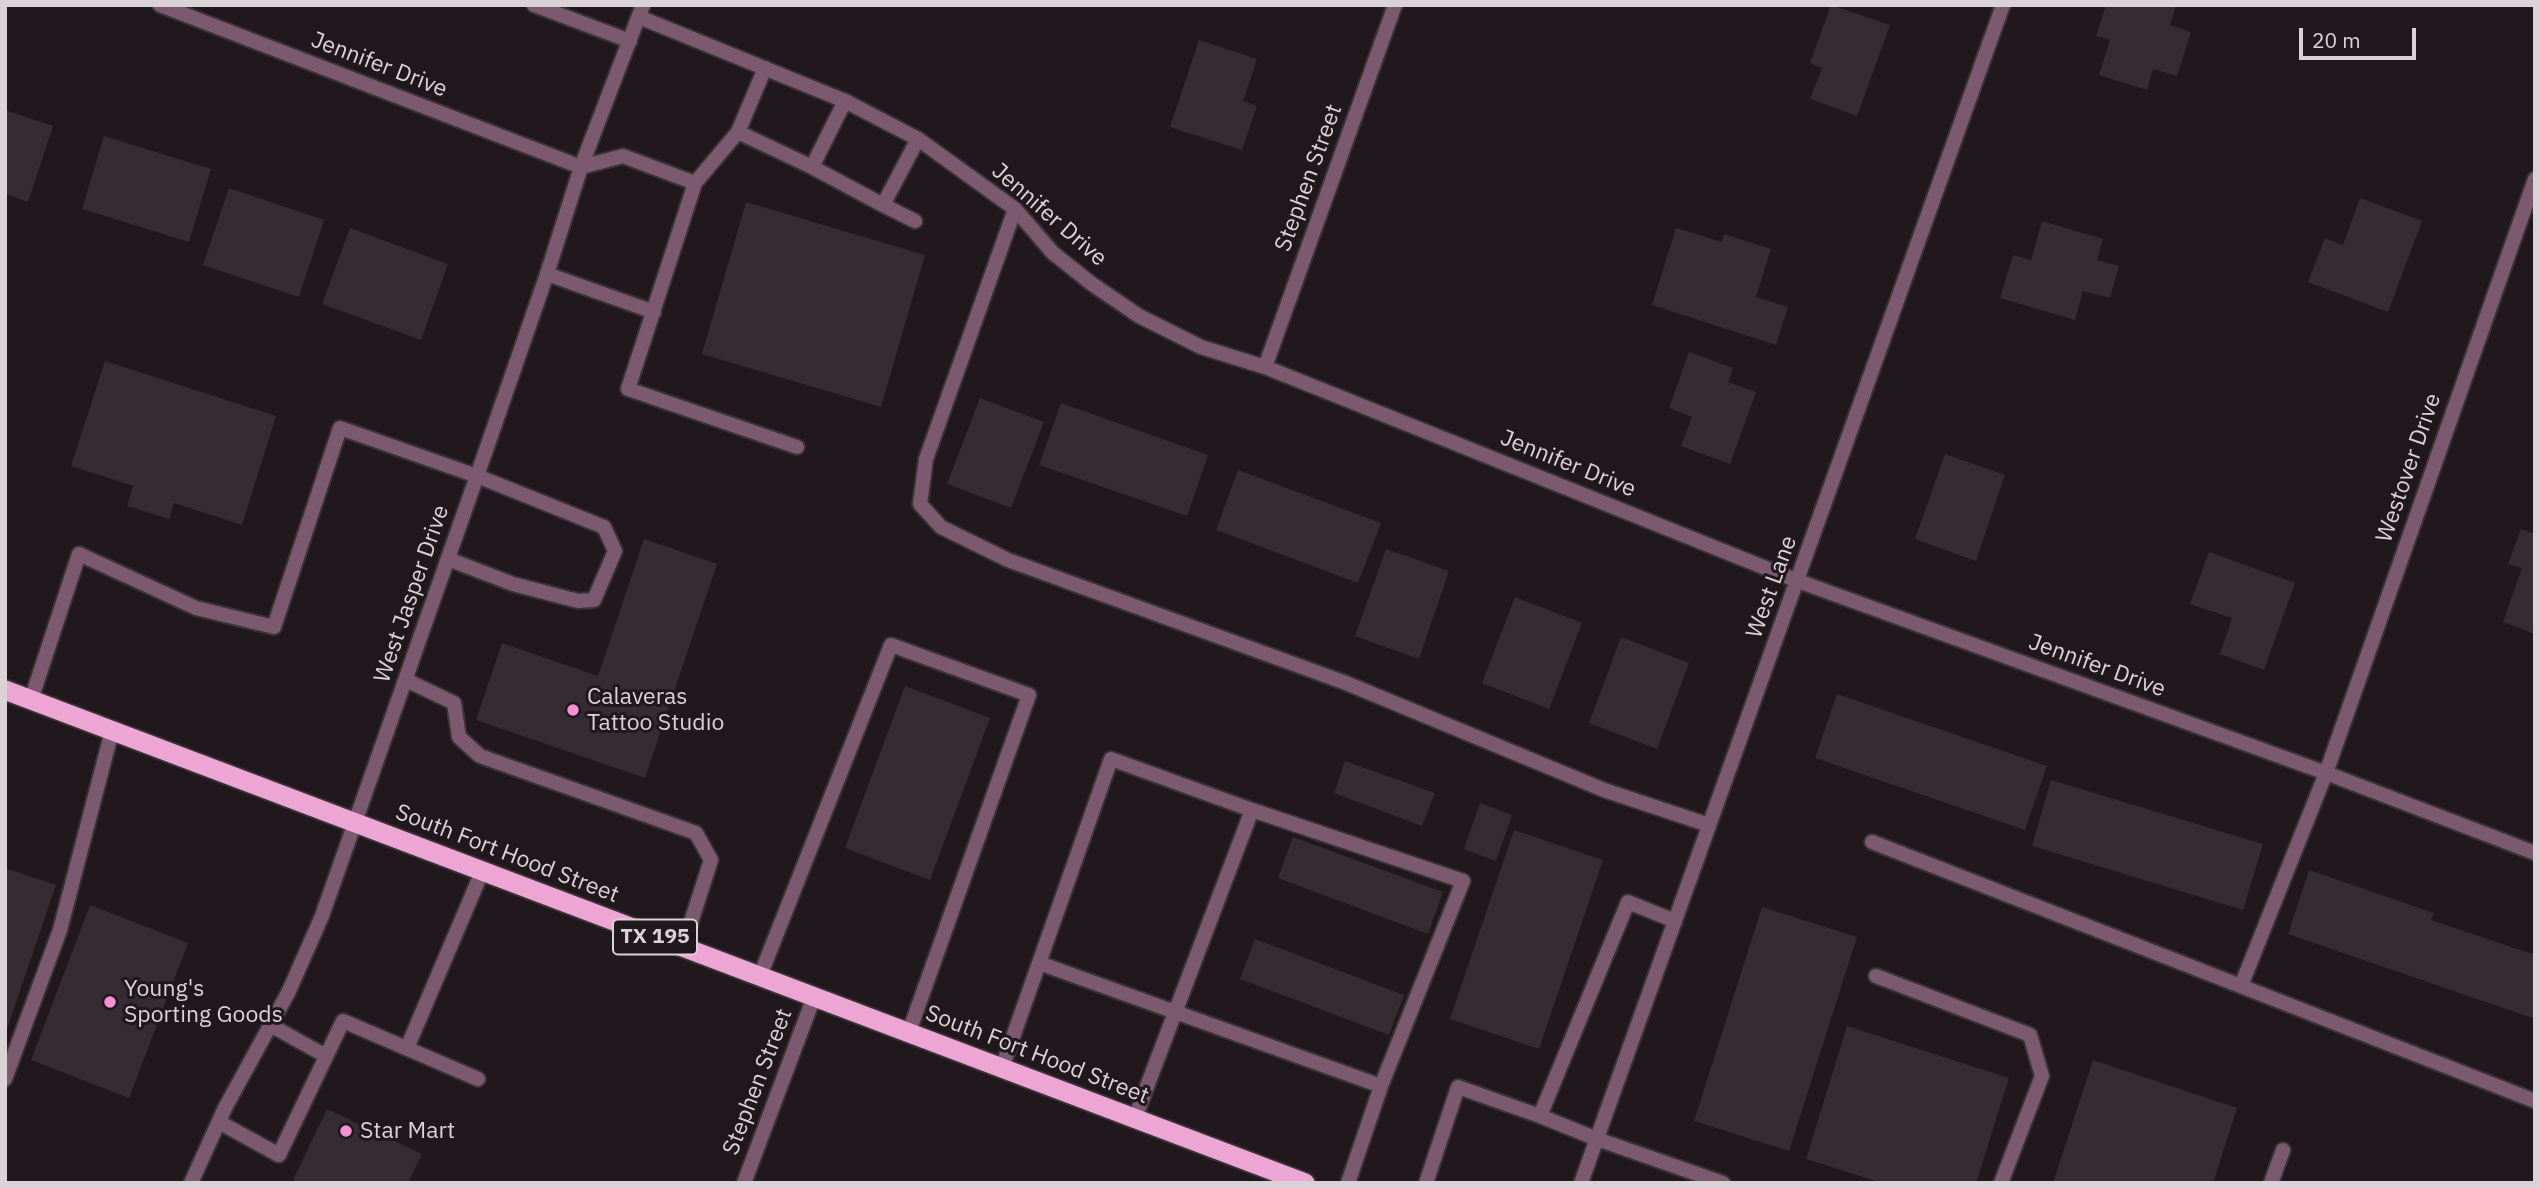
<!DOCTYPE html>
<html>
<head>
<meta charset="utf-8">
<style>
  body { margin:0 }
  #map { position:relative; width:2540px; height:1188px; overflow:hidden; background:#20181d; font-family:"IBM Plex Sans",sans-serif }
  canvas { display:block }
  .frame { position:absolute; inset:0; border:7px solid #d9d3d7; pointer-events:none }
  .scale { position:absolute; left:2299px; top:28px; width:117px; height:32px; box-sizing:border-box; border:4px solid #d9d3d7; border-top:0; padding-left:9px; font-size:21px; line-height:24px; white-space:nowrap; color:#d9d3d7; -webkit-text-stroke:5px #20181d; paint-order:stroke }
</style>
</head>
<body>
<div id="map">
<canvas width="2540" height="1188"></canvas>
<div class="frame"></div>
<div class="scale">20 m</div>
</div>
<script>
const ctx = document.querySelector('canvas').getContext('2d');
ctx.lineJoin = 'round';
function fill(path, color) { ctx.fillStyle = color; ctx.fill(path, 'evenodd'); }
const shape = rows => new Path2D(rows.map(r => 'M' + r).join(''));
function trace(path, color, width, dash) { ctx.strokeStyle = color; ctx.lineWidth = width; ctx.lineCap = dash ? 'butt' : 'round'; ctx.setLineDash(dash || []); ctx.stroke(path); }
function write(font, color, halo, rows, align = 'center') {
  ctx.font = font + ' "IBM Plex Sans",sans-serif'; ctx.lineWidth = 6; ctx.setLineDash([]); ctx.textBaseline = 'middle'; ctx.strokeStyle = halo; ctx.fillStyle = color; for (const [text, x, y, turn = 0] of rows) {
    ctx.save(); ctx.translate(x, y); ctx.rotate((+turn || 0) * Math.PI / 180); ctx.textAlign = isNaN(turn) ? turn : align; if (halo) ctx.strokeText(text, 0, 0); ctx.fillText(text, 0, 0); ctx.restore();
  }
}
fill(shape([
  [1831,5,1890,25,1857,116,1810,99,1822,68,1810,63],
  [2106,5,2176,5,2170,25,2191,32,2177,76,2153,69,2147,90,2099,75,2110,40,2096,36],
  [1199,40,1257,59,1243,101,1257,106,1242,150,1170,127],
  [5,110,53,126,28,202,5,194],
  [104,136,211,169,189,242,82,209],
  [229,188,324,220,299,297,203,265],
  [2360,198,2422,221,2388,312,2308,282,2325,238,2343,245],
  [746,202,925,255,881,407,702,354],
  [2042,221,2103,239,2097,260,2119,266,2110,298,2083,291,2075,320,2000,298,2013,255,2031,260],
  [350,228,448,264,421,340,322,304],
  [1676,228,1722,242,1724,234,1771,249,1756,297,1788,307,1776,345,1652,305],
  [1689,352,1733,368,1728,382,1756,392,1730,464,1681,446,1692,417,1669,408],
  [105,361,276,416,242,525,174,503,169,519,127,506,133,486,71,466],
  [980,398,1044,422,1011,508,947,484],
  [1061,403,1208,455,1187,516,1039,465],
  [1945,454,2005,475,1976,561,1915,539],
  [1238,470,1381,523,1358,583,1216,530],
  [2521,529,2535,534,2535,634,2503,622,2522,568,2508,564],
  [644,539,717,564,645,778,476,720,502,643,598,676],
  [1386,549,1449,571,1419,659,1355,636],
  [2209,552,2295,583,2264,670,2220,654,2232,618,2190,604],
  [1515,597,1582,623,1549,709,1482,683],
  [1621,637,1689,663,1657,749,1589,723],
  [905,686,990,718,930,880,845,848],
  [1837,694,2047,766,2025,830,1815,758],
  [1345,761,1435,793,1422,826,1334,793],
  [2051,780,2263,844,2243,910,2032,846],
  [1480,803,1512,815,1496,861,1464,849],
  [1514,830,1603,860,1539,1049,1450,1019],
  [1293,837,1443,892,1428,934,1278,878],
  [5,868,56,885,6,1032,5,1032],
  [2309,870,2434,913,2431,920,2535,955,2535,1019,2288,934],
  [90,905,188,943,129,1098,31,1060],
  [1762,907,1857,937,1789,1151,1694,1121],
  [1255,939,1404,995,1389,1035,1240,979],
  [1847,1026,2009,1078,1976,1183,1882,1183,1806,1159],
  [2093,1060,2237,1108,2213,1183,2053,1183],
  [327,1109,422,1154,408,1183,298,1183,293,1180]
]), '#352c32');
const service = shape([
  [738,132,812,167,845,101],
  [581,167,623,156,695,183,628,389,797,447],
  [812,167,883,205,918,139],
  [695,183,738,132,765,68],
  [883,205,915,221],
  [1015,209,926,459,920,504,941,527,1008,560,1346,683,1604,790,1709,825],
  [547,274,654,312],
  [406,680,454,703,459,737,480,756,696,833,711,860,683,947],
  [31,700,79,554,196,608,274,627,340,428,477,476,604,527,615,551,594,600,578,601,513,584,448,559],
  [1252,810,1463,881,1381,1086],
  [1872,842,2535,1101],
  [1675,921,1628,902,1540,1116,1597,1139,1723,1183],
  [1039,963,1381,1086,1348,1183],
  [760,976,891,645,1029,695,909,1032],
  [1876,976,2030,1035,2042,1076,2001,1183],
  [2241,986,2326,773],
  [270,1025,326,1056],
  [407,1048,482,872],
  [1002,1068,1111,759,1252,810,1135,1118],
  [5,1079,60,930,112,731],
  [219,1122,279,1155,343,1021,478,1079],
  [1426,1183,1458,1087,1540,1116],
  [2271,1183,2283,1150]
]);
const minor = shape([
  [160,5,581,167],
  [534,5,630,41],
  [639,17,845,101,918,139,1015,209,1053,253,1092,284,1139,316,1201,347,1265,367,1798,581,2326,773,2535,853],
  [1265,367,1395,5],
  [2326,773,2535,179],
  [744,1183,814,997],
  [1581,1183,2003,5]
]);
const tertiary = shape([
  [191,1183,225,1108,289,991,322,916,477,476,547,274,581,167,643,5]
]);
const trunk = shape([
  [5,690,1305,1183]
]);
trace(service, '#3a3237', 18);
trace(minor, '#3a3237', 18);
trace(tertiary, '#3a3237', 18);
trace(trunk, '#3a3237', 23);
trace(service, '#7b596f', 14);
trace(minor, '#7b596f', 14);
trace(tertiary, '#7b596f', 14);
trace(trunk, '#eda6d4', 19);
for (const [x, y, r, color] of [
  [573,710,7,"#f491d3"],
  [110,1002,7,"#f491d3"],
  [346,1131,7,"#f491d3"]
]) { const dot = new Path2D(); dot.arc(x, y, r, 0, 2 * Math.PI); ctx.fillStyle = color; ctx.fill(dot); trace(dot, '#20181d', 2.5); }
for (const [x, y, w] of [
  [655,937,84]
]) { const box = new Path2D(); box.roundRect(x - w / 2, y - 17.5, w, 35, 5); ctx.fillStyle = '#20181d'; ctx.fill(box); trace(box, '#d9d3d7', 2); }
write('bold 21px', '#d9d3d7', null, [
  ["TX 195",655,937]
]);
write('23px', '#d9d3d7', '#20181d', [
  ["Jennifer Drive",379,65,21],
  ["Stephen Street",1309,178,-70],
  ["Jennifer Drive",1049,215,41],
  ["Jennifer Drive",1568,464,22],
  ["Westover Drive",2409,468,-71],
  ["West Lane",1772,587,-70],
  ["West Jasper Drive",412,594,-71],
  ["Jennifer Drive",2097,666,20],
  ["South Fort Hood Street",507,854,21],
  ["South Fort Hood Street",1037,1055,21],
  ["Stephen Street",758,1082,-69]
]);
write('23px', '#d9d3d7', '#20181d', [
  ["Calaveras",587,697],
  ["Tattoo Studio",587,723],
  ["Young's",124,989],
  ["Sporting Goods",124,1015],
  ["Star Mart",360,1131]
], 'left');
</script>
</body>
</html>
